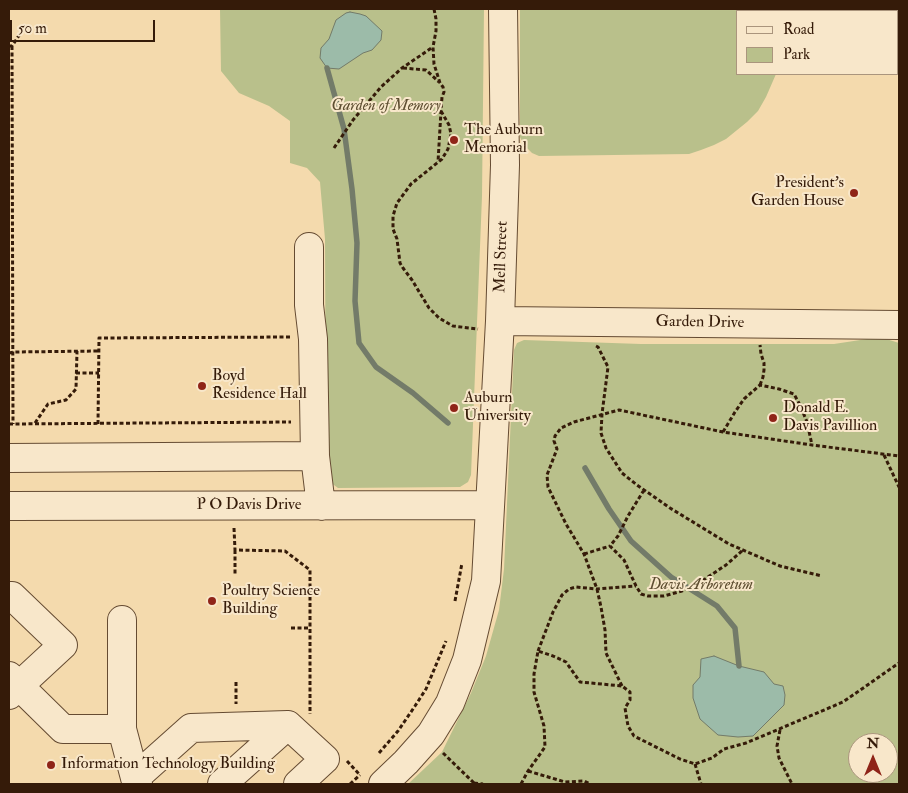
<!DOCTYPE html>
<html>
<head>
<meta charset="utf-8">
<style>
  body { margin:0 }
  #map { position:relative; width:908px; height:793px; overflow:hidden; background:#f4daad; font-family:"IM FELL Double Pica",serif }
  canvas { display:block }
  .frame { position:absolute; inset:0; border:10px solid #351b09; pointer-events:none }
  .legend { position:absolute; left:736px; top:10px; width:162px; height:65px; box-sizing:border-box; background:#f8e7ca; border:1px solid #aa957d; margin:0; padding:6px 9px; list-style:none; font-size:15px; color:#351b09 }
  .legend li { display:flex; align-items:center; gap:10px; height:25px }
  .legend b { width:25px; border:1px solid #aa957d }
  .north { position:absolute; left:848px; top:733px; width:50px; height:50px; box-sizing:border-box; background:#f8e7ca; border:1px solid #aa957d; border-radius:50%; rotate:0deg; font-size:14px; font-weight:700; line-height:20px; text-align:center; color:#351b09 }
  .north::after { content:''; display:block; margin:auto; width:18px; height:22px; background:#8f2418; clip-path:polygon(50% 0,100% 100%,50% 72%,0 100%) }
  .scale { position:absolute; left:10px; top:20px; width:145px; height:22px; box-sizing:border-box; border:2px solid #351b09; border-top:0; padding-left:6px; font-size:15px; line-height:18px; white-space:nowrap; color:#351b09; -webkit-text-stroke:4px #f8e7ca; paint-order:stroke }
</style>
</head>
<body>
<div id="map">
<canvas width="908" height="793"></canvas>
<div class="frame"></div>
<ul class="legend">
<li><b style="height:6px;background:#f8e7ca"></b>Road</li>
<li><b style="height:14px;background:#b9c08b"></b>Park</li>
</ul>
<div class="north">N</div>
<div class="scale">50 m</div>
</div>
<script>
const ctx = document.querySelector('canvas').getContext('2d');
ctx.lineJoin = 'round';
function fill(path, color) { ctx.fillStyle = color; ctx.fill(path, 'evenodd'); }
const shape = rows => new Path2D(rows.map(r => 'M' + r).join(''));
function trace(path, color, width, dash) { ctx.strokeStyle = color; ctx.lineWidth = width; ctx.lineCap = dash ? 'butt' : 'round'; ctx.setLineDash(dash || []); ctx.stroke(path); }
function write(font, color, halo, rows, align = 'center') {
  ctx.font = font + ' "IM FELL Double Pica",serif'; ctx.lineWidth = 4; ctx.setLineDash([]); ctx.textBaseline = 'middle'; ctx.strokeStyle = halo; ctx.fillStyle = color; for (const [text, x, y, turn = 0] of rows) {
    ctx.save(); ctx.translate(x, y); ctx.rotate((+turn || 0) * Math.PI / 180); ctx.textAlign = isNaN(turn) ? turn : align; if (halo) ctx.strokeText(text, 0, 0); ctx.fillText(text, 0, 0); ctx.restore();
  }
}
fill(shape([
  [220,9,484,9,482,196,471,475,468,482,460,487,338,488,330,482,326,478,325,239,320,182,307,168,290,163,290,121,269,106,239,93,221,71],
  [520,9,756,9,757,11,737,11,737,74,776,74,766,97,758,111,747,122,726,139,714,145,701,150,689,154,539,156,532,153,524,145,520,137],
  [880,337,899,343,899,784,408,784,442,752,471,693,486,656,499,610,504,569,514,350,517,343,524,340,641,344,834,344],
  [858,743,888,743,888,773,858,773]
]), '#b9c08b');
const water = shape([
  [350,12,360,14,366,16,382,31,381,40,372,50,363,53,339,69,327,68,320,58,321,48,329,39,336,20,346,13,350,12],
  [714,656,739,666,764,672,774,684,783,686,785,695,784,705,753,736,738,737,718,735,700,719,693,698,693,685,700,677,701,659,714,656]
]);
fill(water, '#9cbba9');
trace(water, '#737b69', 1);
trace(shape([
  [327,68,344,129,352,189,357,243,355,301,359,343,376,367,413,393,448,423],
  [585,468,609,509,631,541,671,577,717,606,735,628,739,666]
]), '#737b69', 5.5);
const minor = shape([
  [309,247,309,305,313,339,315,456,321,506],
  [500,321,899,325],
  [9,458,315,456],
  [9,506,490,505],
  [9,596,12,596,63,645,9,695],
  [122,620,122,729],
  [9,676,63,729,122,729,135,778,138,784],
  [135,778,191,728,288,725,325,759,298,784],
  [222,784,288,725],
  [383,784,406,762,431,734,450,703,467,660,486,581,500,321,505,165,503,9]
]);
trace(minor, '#654b32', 30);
trace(shape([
  [434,9,436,19,436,31,433,47,434,64,440,83,443,87,444,92,442,97,441,111,438,162],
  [9,46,12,46,20,34],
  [12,46,13,424],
  [403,68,426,70,439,82],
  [441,111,449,125,451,134,448,149,442,159,411,184,397,203,393,216,393,229,397,239,400,263,403,268,412,280,429,308,439,318,453,326,478,329],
  [334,148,353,120,381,87,402,68,433,47],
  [596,346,598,347,608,367,602,414,601,433,606,448,622,473,637,485,670,508,729,544,780,566,822,576],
  [9,353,14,352,99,351],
  [76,373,99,373],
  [760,385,763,377,764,370,764,363,761,354,760,345],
  [35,423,48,404,66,400,76,389,77,351],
  [9,424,291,422],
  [98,424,99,338,290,337],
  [723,432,735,412,744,399,760,385,779,389,794,394,800,405,807,422,812,445],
  [884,455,899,487],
  [644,490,628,516,618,536,610,546,624,560,636,586,641,594,648,596,664,596,682,591,705,579,726,565,743,550],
  [234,528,235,550,285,551,310,570,310,714],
  [235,550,235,574],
  [584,554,610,546],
  [455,601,462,563],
  [291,628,310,628],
  [538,651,553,612,562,595,569,589,576,587,597,589,636,586],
  [236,682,236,704],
  [622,686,606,653,605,630,601,607,597,589,584,554,566,524,548,487,547,475,557,449,554,441,555,436,561,428,574,422,619,410,723,432,812,445,899,456],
  [780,730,777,746,779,758,792,784],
  [379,753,398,731,415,706,426,689,446,641],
  [443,753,474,783,474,784],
  [347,761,360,775],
  [695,764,701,784],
  [528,771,565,782,584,781,590,784],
  [474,783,483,784],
  [350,784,360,775],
  [521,784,528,771,545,747,544,726,534,692,534,674,538,651,553,656,566,662,580,682,622,686,630,692,630,700,625,708,628,726,634,736,680,759,695,764,712,758,724,749,746,743,843,702,899,663]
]), '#351b09', 3, [4, 2.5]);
trace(minor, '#f8e7ca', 28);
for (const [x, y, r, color] of [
  [454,140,5,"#8f2418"],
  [854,193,5,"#8f2418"],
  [202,386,5,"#8f2418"],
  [454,408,5,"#8f2418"],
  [773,418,5,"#8f2418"],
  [212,601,5,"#8f2418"],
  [51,765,5,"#8f2418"]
]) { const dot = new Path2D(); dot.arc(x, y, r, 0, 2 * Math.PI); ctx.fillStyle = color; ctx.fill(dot); trace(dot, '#f8e7ca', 2); }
write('italic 16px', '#5d4d30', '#f8e7ca', [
  ["Garden of Memory",386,107],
  ["Davis Arboretum",701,586]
]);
write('16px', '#351b09', '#f8e7ca', [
  ["The Auburn",464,131],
  ["Memorial",464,149],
  ["President's",844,184,"right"],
  ["Garden House",844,202,"right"],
  ["Boyd",212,377],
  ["Residence Hall",212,395],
  ["Auburn",464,399],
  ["University",464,417],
  ["Donald E.",783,409],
  ["Davis Pavillion",783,427],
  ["Poultry Science",222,592],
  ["Building",222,610],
  ["Information Technology Building",61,765]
], 'left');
write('16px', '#351b09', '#f8e7ca', [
  ["Mell Street",502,257,-88],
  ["Garden Drive",700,323,1],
  ["P O Davis Drive",249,506]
]);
</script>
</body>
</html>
